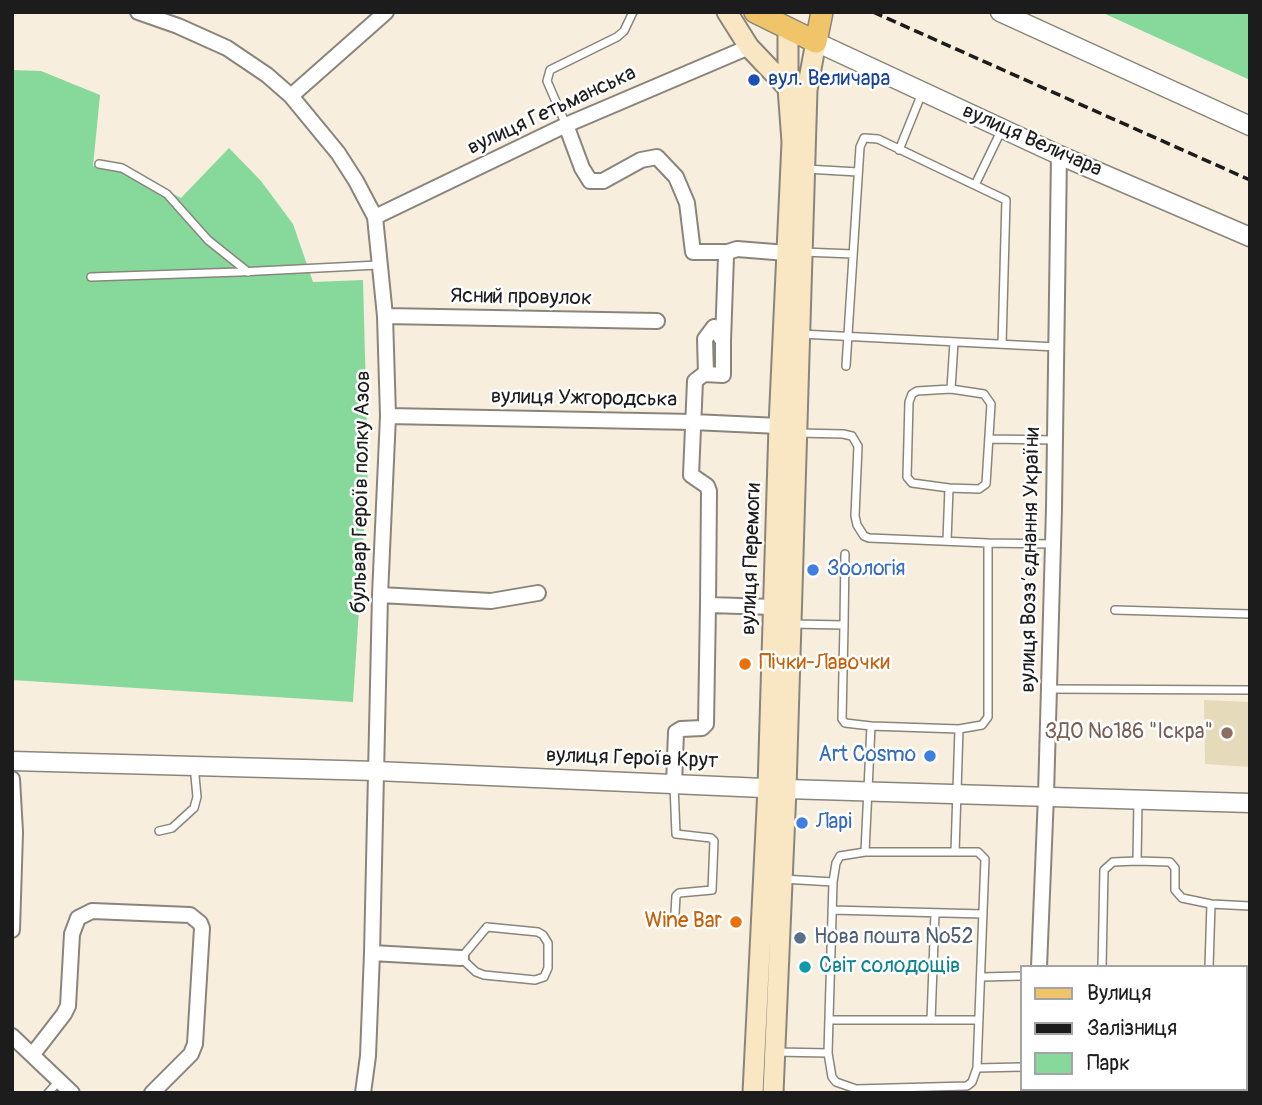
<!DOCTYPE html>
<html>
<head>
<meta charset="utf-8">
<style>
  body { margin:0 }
  #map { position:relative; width:1262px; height:1105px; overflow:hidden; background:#f7eedd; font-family:Pangolin,sans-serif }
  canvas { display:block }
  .frame { position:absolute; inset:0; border:14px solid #1c1c1c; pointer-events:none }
  .legend { position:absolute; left:1020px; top:965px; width:228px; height:126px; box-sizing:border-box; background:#fff; border:2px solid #a4a4a4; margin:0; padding:9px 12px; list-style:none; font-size:21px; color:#1c1c1c }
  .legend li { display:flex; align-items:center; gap:14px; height:35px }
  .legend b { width:35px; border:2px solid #a4a4a4 }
</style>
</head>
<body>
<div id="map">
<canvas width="1262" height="1105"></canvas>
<div class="frame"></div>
<ul class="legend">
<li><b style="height:9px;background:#f0c469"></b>Вулиця</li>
<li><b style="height:9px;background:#1c1c1c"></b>Залізниця</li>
<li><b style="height:19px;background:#86d99b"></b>Парк</li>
</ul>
</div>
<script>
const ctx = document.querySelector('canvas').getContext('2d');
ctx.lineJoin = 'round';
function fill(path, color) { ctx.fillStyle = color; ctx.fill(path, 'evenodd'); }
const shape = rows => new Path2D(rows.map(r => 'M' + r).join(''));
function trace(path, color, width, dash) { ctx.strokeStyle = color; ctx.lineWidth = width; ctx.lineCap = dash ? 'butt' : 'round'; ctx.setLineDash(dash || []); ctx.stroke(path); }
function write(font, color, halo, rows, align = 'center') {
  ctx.font = font + ' Pangolin,sans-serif'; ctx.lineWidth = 5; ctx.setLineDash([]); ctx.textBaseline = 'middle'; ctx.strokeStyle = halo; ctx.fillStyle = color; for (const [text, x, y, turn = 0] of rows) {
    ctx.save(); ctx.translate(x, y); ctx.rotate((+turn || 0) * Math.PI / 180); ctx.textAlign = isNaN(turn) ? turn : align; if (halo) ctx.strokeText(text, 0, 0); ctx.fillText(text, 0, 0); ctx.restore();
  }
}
fill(shape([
  [1204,700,1250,702,1250,767,1205,764]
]), '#e5daba');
fill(shape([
  [1101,12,1250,12,1250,80],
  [12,70,41,71,100,95,93,166,135,174,181,198,229,148,261,181,293,224,313,282,363,280,368,469,353,702,12,680]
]), '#86d99b');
const service = shape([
  [566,125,547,81,550,70,617,37,624,31,633,12],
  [899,150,922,93],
  [99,164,122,168,167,194,208,240,248,272],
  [806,169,858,172],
  [975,185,1002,129],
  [803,252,853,254],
  [91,277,239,272,378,265],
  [801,334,1056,347],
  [846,366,860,147,864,138,878,139,1006,200,1002,344],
  [951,389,954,342],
  [797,433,843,434,852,436,858,446,855,516,857,525,864,536,869,538,988,543],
  [990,439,1055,440],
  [947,541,949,488,979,489,986,484,991,404,984,394,951,389,917,391,912,394,909,402,907,477,912,483,949,488],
  [1115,610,1250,614],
  [792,624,844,625,842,719,845,723,871,726,865,852],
  [844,625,845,554],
  [1049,689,1250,690],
  [871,726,959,729],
  [674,785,676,834,711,838,714,841,712,890,679,893,676,896,675,914],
  [159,831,172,828,194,808,197,797,194,765],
  [865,852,978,852,985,859,977,1068,972,1082,967,1086,856,1089,836,1082,832,1077,828,1053,833,882,836,863,840,856,865,852],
  [955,852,959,729,982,725,988,717,988,543,1053,544],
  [1137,861,1170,862,1175,868,1175,890,1182,898,1211,904,1250,906],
  [783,879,833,882],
  [832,910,983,914],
  [487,927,538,932,543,935,548,943,548,968,544,977,535,980,484,975,476,972,461,958,487,927],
  [1102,967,1104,870,1113,862,1137,861,1138,800],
  [1209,967,1211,904],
  [982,977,1022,976],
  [831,1020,979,1020],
  [931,1020,935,913],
  [776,1052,828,1053],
  [977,1068,1022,1067],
  [1100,1089,1105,1093],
  [48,1093,59,1081],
  [1205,1093,1206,1089]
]);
const minor = shape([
  [138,12,178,26,227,48,267,75,291,96,338,153,356,181,375,217,385,316,388,416,380,595,372,953,368,1056,363,1093],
  [291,96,386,12],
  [566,125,582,168,590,181,603,181,641,160,657,157,676,177,687,203,693,252,728,252],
  [375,217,566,125,749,47],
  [385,316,657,321],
  [723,341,726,256,728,252,737,249,787,253],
  [706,374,705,339,714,327,723,341,723,375,704,374,695,381,691,475,707,486,709,491,708,605],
  [388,416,693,422,779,426],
  [380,595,491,601,538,593],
  [12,779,15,832,12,930],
  [674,784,676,732,681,729,702,728,706,724,708,605,774,607],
  [372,953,461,958],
  [1039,967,1046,795,1054,508,1059,155],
  [12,1036,72,1093],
  [33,1054,64,1014,68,1006,72,934,78,918,92,911,190,915,200,923,202,928,195,1044,191,1054,152,1093],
  [1033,1093,1033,1089]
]);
const tertiary = shape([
  [1000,12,1250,126],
  [816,42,1059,155,1250,237],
  [12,761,376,771,786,789,1250,803]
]);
const secondary = shape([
  [727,12,749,47,788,88,794,89],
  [753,1093,768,788,779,426,792,142,788,88,788,28],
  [773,1093,786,789,807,90,816,42]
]);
const primary = shape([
  [755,12,816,42,822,12]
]);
trace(service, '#8a857c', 10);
trace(minor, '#8a857c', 18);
trace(tertiary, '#8a857c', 21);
trace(secondary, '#8a857c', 23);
trace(primary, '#8a857c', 24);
trace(service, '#fff', 7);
trace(minor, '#fff', 14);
trace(tertiary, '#fff', 18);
trace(secondary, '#f9e7c3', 19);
trace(primary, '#f0c469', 21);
trace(shape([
  [873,12,1250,180]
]), '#1c1c1c', 3.5, [10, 5]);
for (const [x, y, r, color] of [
  [754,80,7,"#1a4fb4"],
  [813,570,7,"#3f7fe0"],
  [745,664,7,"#e8710a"],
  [1227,733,7,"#8d6e63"],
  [930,756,7,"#3f7fe0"],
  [802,823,7,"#3f7fe0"],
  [736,922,7,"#e8710a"],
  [800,938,7,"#5c6f8a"],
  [805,967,7,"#0f9aa8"]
]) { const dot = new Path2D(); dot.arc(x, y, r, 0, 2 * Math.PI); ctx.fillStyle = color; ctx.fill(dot); trace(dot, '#fff', 2.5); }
write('21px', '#164399', '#fff', [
  ["вул. Величара",768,80]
], 'left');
write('21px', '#1c1c1c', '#fff', [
  ["вулиця Гетьманська",552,111,-25],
  ["вулиця Величара",1032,141,24],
  ["Ясний провулок",521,298,1],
  ["вулиця Ужгородська",584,399,1],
  ["бульвар Героїв полку Азов",362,492,-89],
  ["вулиця Перемоги",752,559,-88],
  ["вулиця Воззʼєднання України",1031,560,-89],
  ["вулиця Героїв Крут",632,759,2]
]);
write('21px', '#366cbe', '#fff', [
  ["Зоологія",827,570],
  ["Art Cosmo",916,756,"right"],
  ["Ларі",816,823]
], 'left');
write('21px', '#c56008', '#fff', [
  ["Пічки-Лавочки",759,664],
  ["Wine Bar",722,922,"right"]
], 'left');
write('21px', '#785e54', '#fff', [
  ["ЗДО №186 \"Іскра\"",1213,733]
], 'right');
write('21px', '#4e5e75', '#fff', [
  ["Нова пошта №52",814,938]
], 'left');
write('21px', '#0d838f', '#fff', [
  ["Світ солодощів",819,967]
], 'left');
</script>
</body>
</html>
